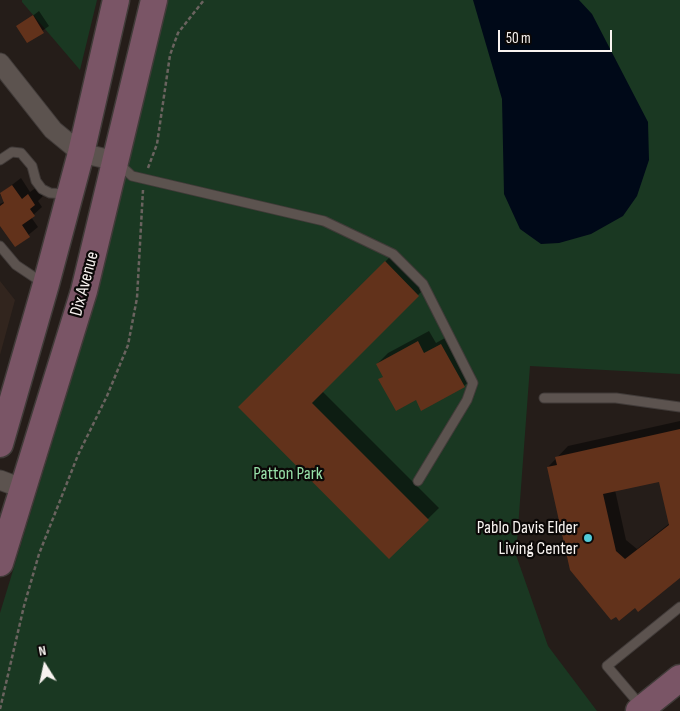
<!DOCTYPE html>
<html>
<head>
<meta charset="utf-8">
<style>
  body { margin:0 }
  #map { position:relative; width:680px; height:711px; overflow:hidden; background:#251d19; font-family:"Sofia Sans Condensed",sans-serif }
  canvas { display:block }
  .north { position:absolute; left:20px; top:641px; width:50px; height:50px; -webkit-text-stroke:4px #0b0807; paint-order:stroke; rotate:350deg; font-size:14px; font-weight:700; line-height:20px; text-align:center; color:#f8f3f0 }
  .north::after { content:''; display:block; margin:auto; width:18px; height:22px; background:#f8f3f0; clip-path:polygon(50% 0,100% 100%,50% 72%,0 100%) }
  .scale { position:absolute; left:498px; top:30px; width:114px; height:22px; box-sizing:border-box; border:2px solid #f8f3f0; border-top:0; padding-left:6px; font-size:15px; line-height:18px; white-space:nowrap; color:#f8f3f0; -webkit-text-stroke:4px #0b0807; paint-order:stroke }
</style>
</head>
<body>
<div id="map">
<canvas width="680" height="711"></canvas>
<div class="north">N</div>
<div class="scale">50 m</div>
</div>
<script>
const ctx = document.querySelector('canvas').getContext('2d');
ctx.lineJoin = 'round';
function fill(path, color) { ctx.fillStyle = color; ctx.fill(path, 'evenodd'); }
const shape = rows => new Path2D(rows.map(r => 'M' + r).join(''));
function trace(path, color, width, dash) { ctx.strokeStyle = color; ctx.lineWidth = width; ctx.lineCap = dash ? 'butt' : 'round'; ctx.setLineDash(dash || []); ctx.stroke(path); }
function write(font, color, halo, rows, align = 'center') {
  ctx.font = font + ' "Sofia Sans Condensed",sans-serif'; ctx.lineWidth = 4.5; ctx.setLineDash([]); ctx.textBaseline = 'middle'; ctx.strokeStyle = halo; ctx.fillStyle = color; for (const [text, x, y, turn = 0] of rows) {
    ctx.save(); ctx.translate(x, y); ctx.rotate((+turn || 0) * Math.PI / 180); ctx.textAlign = isNaN(turn) ? turn : align; if (halo) ctx.strokeText(text, 0, 0); ctx.fillText(text, 0, 0); ctx.restore();
  }
}
fill(shape([
  [0,281,15,300,0,355]
]), '#32251e');
fill(shape([
  [22,0,97,0,80,70,22,2],
  [167,0,680,0,680,374,530,366,516,555,548,646,597,711,0,711,0,613,90,318]
]), '#1a3822');
fill(shape([
  [473,0,579,0,592,14,648,122,649,160,637,196,623,216,591,234,559,243,541,244,520,229,504,194,502,99]
]), '#000918');
fill(shape([
  [39,11,49,26,27,42,18,27],
  [21,178,30,192,37,187,43,196,38,201,42,207,31,217,38,227,15,246,0,223,0,204,4,202,0,194],
  [396,251,429,284,322,391,439,508,389,557,239,407],
  [429,331,436,343,452,334,475,375,464,386,416,399,380,380,384,376,377,364,388,353],
  [680,421,680,576,638,611,548,467,568,446],
  [660,481,670,523,637,549,626,540,615,490]
]), '#0007');
fill(shape([
  [33,15,44,33,27,43,16,26],
  [12,185,22,199,28,194,35,205,30,209,35,216,22,225,30,237,15,247,0,226,0,206,4,203,0,193],
  [385,261,419,296,312,403,429,520,389,559,238,407],
  [418,341,424,353,441,344,465,387,421,411,416,400,396,411,378,379,383,377,376,364],
  [680,429,680,578,638,612,635,608,619,621,616,617,611,620,570,570,547,467,557,465,555,457],
  [659,482,669,525,625,559,616,551,603,494]
]), '#62321b');
const lane = shape([
  [0,160,12,152,21,153,32,166,36,181,42,189,50,193,67,194],
  [118,163,132,176,324,221,393,254,423,284,473,383,467,400,418,481],
  [0,246,16,265,43,283],
  [544,398,616,398,680,407],
  [641,706,607,666,680,607]
]);
const street = shape([
  [0,63,53,130,81,153,116,161],
  [0,480,24,489]
]);
const secondary = shape([
  [0,444,46,284,81,153,116,0],
  [0,563,84,291,154,0],
  [639,711,680,678]
]);
trace(lane, '#413b39', 11);
trace(street, '#413b39', 21);
trace(secondary, '#413b39', 29);
trace(shape([
  [148,168,157,144,170,55,178,33,204,0],
  [0,709,24,606,39,554,78,455,107,396,128,345,137,298,143,190]
]), '#6a635f', 2.5, [4, 2.5]);
trace(lane, '#5c534f', 9);
trace(street, '#5c534f', 19);
trace(secondary, '#7a5566', 26);
for (const [x, y, r, color] of [
  [588,538,5,"#52cbd9"]
]) { const dot = new Path2D(); dot.arc(x, y, r, 0, 2 * Math.PI); ctx.fillStyle = color; ctx.fill(dot); trace(dot, '#0b0807', 2); }
write('18px', '#f8f3f0', '#0b0807', [
  ["Dix Avenue",85,284,-75]
]);
write('18px', '#97e0a8', '#0b0807', [
  ["Patton Park",288,474]
]);
write('18px', '#f8f3f0', '#0b0807', [
  ["Pablo Davis Elder",578,528],
  ["Living Center",578,549]
], 'right');
</script>
</body>
</html>
